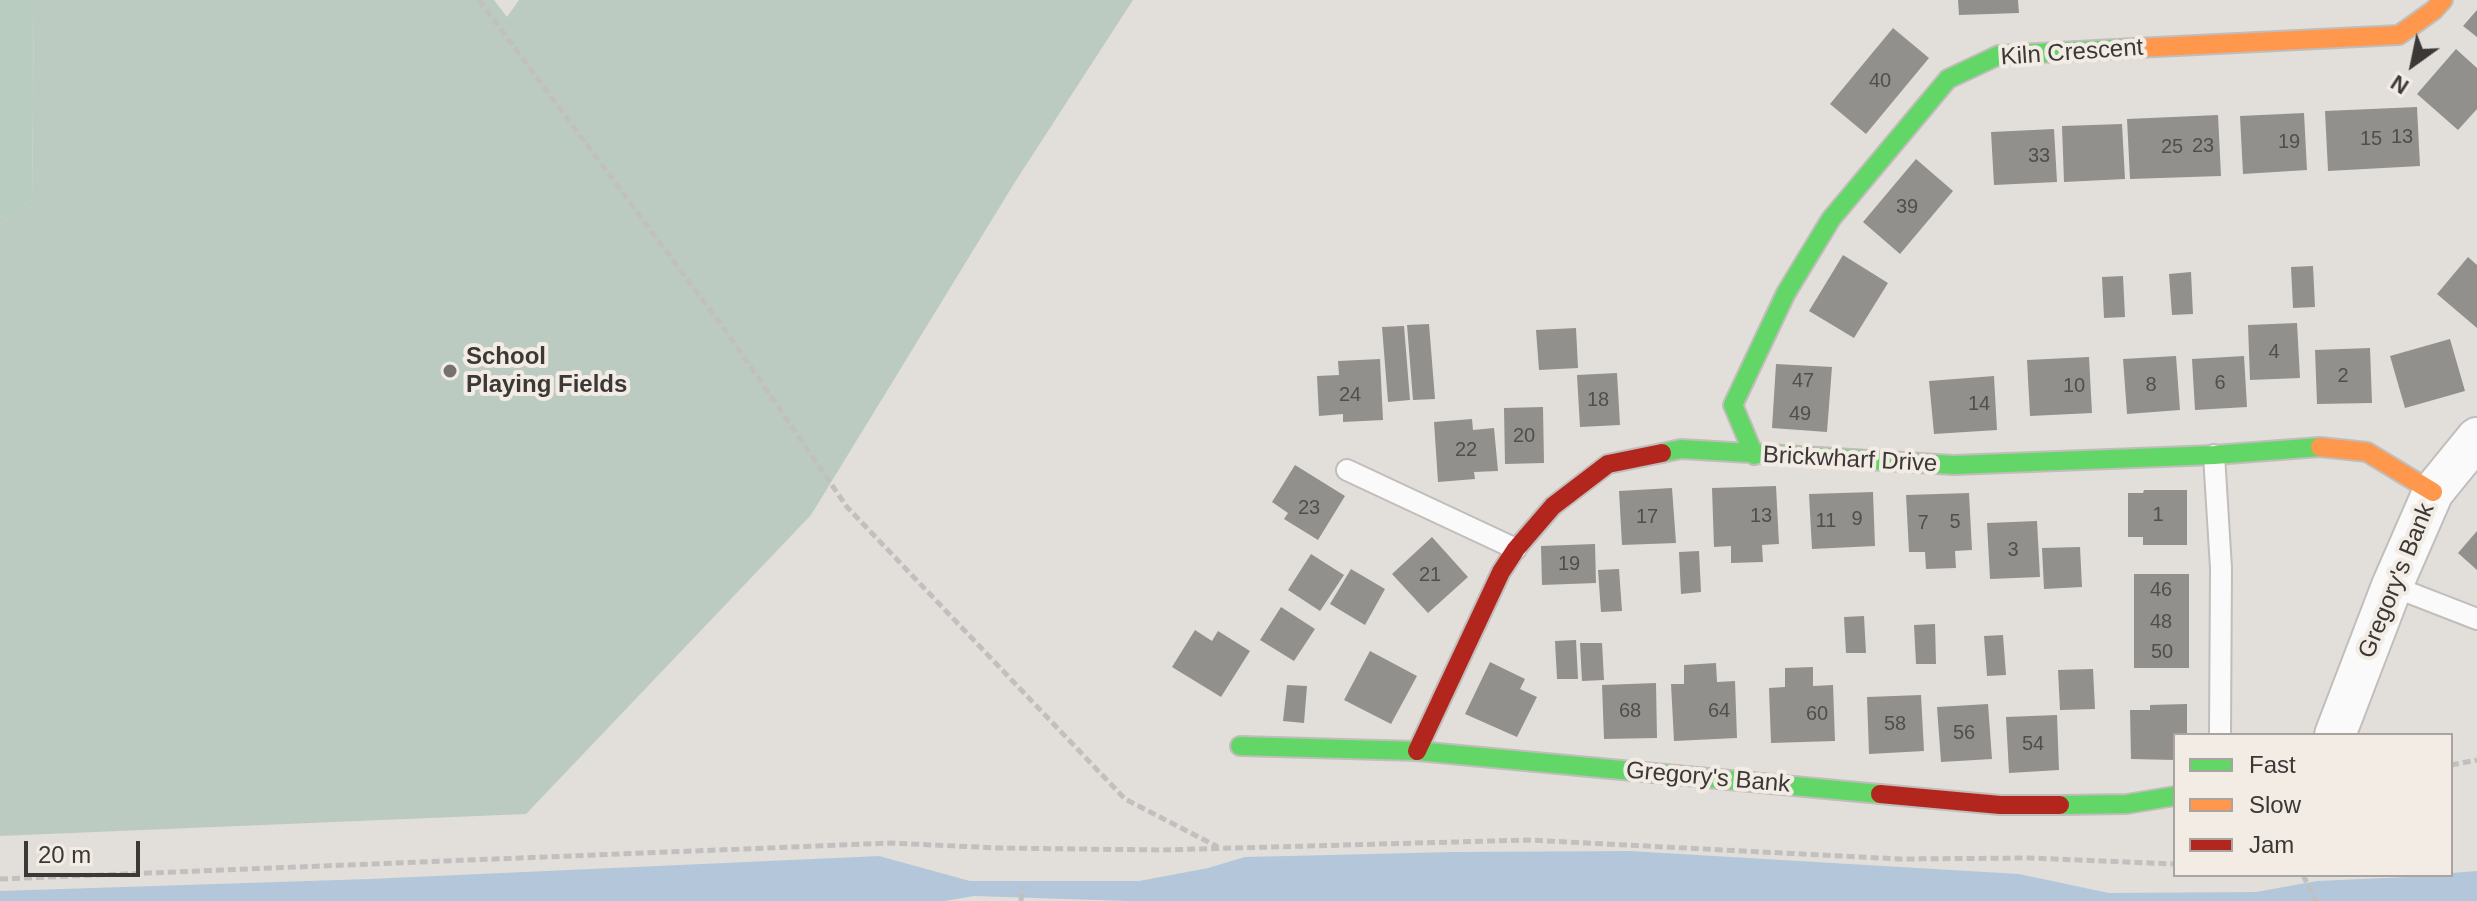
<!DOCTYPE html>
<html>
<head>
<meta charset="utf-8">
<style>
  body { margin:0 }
  #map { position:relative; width:2477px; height:901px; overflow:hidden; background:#e2dfdb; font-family:Arial,sans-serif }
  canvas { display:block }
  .legend { position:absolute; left:2173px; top:733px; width:280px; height:144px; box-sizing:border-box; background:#f2ece5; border:2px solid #a9a49f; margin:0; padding:10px 14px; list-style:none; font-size:24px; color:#3b3836 }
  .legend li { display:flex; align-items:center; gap:16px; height:40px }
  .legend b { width:40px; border:2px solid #a9a49f }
  .north { position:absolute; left:2373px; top:24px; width:80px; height:80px; -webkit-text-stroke:6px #f2ece5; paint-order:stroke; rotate:213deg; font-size:22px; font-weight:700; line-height:32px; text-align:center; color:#3b3836 }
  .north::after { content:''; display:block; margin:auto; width:28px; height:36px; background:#3b3836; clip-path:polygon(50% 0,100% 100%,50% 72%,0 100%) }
  .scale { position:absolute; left:24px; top:841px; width:116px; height:36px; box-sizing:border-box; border:4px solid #3b3836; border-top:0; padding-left:10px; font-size:24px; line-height:28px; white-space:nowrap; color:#3b3836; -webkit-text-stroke:6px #f2ece5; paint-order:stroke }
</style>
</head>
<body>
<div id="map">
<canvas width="2477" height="901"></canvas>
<ul class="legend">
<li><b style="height:10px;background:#63d668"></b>Fast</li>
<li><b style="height:10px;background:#ff974d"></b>Slow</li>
<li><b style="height:10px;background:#b3261e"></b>Jam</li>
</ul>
<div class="north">N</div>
<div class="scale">20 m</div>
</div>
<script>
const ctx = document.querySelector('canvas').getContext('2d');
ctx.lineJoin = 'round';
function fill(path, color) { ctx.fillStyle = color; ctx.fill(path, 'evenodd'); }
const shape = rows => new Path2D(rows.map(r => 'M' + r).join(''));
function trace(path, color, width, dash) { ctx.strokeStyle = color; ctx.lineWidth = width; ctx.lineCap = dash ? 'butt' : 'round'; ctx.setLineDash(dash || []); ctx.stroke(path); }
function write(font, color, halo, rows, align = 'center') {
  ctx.font = font + ' Arial,sans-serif'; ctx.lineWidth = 8; ctx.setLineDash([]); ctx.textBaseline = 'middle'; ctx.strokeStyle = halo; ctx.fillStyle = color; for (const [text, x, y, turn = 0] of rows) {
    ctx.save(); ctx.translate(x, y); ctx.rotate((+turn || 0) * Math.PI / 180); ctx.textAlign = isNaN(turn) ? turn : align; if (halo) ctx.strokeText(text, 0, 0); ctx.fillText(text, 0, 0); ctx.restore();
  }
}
fill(shape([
  [34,0,494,0,507,17,519,0,1133,0,1015,182,811,515,526,814,0,836,0,226,32,199]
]), '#bccbc1');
fill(shape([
  [0,0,34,0,32,199,0,226]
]), '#b8ccbf');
fill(shape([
  [1630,851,2019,874,2109,893,2256,892,2317,881,2451,875,2451,873,2477,871,2477,901,1127,901,974,896,945,901,0,901,0,891,369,879,879,856,970,881,1139,881,1208,868,1245,857,1454,852]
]), '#b4c7da');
fill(shape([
  [1958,0,2018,0,2019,13,1959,15],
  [2477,10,2477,37,2463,26],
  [1893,28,1929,58,1866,134,1830,104],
  [2456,49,2477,68,2477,109,2458,130,2417,94],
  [2417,107,2420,166,2328,171,2325,111],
  [2304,113,2307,170,2243,174,2240,116],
  [2218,115,2221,176,2130,179,2127,119],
  [2122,124,2125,179,2064,182,2062,126],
  [2054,129,2057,182,1994,185,1991,132],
  [1916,159,1953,191,1900,254,1863,222],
  [1843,255,1888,283,1854,338,1809,311],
  [2468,257,2477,265,2477,328,2437,294],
  [2313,266,2315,307,2293,308,2291,267],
  [2191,272,2193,314,2172,315,2169,274],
  [2123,276,2125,317,2104,318,2102,277],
  [2297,323,2300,378,2250,380,2248,325],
  [1429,324,1435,399,1413,400,1407,325],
  [1404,326,1410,400,1388,402,1382,327],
  [1576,328,1578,368,1539,370,1536,330],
  [2450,339,2465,391,2405,408,2390,356],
  [2370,348,2372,403,2317,404,2315,350],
  [2176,356,2180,410,2127,414,2123,359],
  [2244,356,2247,407,2195,410,2192,359],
  [2089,357,2092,413,2030,416,2027,360],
  [1380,359,1383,420,1343,422,1343,414,1319,416,1317,376,1339,375,1338,361],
  [1776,364,1832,367,1827,432,1772,428],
  [1617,373,1620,425,1580,427,1577,375],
  [1994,376,1997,430,1934,434,1929,381],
  [1543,407,1544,463,1505,464,1504,408],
  [1472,419,1473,430,1494,428,1498,471,1474,472,1475,479,1438,482,1434,422],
  [1295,465,1345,496,1318,540,1284,519,1288,513,1272,502],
  [1776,486,1779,544,1762,545,1763,562,1731,563,1731,546,1714,547,1712,488],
  [1672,488,1676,543,1622,545,1619,491],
  [2144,490,2187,490,2187,545,2143,545,2143,537,2128,537,2128,493,2143,493],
  [1873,492,1875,546,1812,549,1809,494],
  [1969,493,1972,550,1955,551,1956,568,1926,569,1925,552,1909,552,1906,495],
  [2037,521,2040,577,1990,579,1987,523],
  [2477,531,2477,570,2458,553],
  [1432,537,1468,577,1428,613,1392,574],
  [1595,544,1596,583,1542,585,1541,546],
  [2080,547,2082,587,2044,589,2042,548],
  [1699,551,1701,592,1681,594,1679,552],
  [1311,554,1344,575,1320,611,1288,590],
  [1351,569,1385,589,1365,625,1330,604],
  [1619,569,1622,611,1601,612,1598,570],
  [2134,574,2189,574,2189,668,2134,668],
  [1281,607,1315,629,1294,661,1260,640],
  [1864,616,1866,653,1846,653,1844,617],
  [1935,624,1936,664,1916,664,1914,625],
  [1195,630,1212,641,1218,631,1250,651,1221,697,1172,667],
  [2003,635,2006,675,1987,676,1984,636],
  [1576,640,1578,679,1557,679,1555,641],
  [1580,643,1602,643,1604,680,1582,681],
  [1370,651,1417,676,1391,724,1344,700],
  [1490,662,1525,679,1520,689,1537,697,1517,737,1465,714],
  [1716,663,1717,682,1735,681,1737,738,1674,741,1671,684,1684,684,1684,665],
  [1813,667,1813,686,1833,685,1835,741,1771,743,1769,688,1785,687,1785,668],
  [2093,669,2095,709,2060,710,2058,670],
  [1656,683,1657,738,1604,739,1602,685],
  [1287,685,1307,686,1304,723,1283,721],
  [1921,695,1924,751,1869,754,1867,697],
  [1988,704,1992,759,1941,762,1937,707],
  [2187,704,2187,735,2175,735,2175,760,2131,759,2130,710,2150,710,2150,705],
  [2057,715,2059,770,2009,773,2006,717]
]), '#92908d');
const lane = shape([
  [2214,455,2221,568,2220,735],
  [1347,470,1516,549],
  [2392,586,2477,619]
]);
const street = shape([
  [2335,735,2392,586,2433,492,2477,438]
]);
const fast = shape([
  [1662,453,1681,449,1954,465,2214,455,2320,447],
  [1754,455,1733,405,1786,293,1831,219,1948,79,1999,55,2136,48],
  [1240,746,1417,751,1880,794],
  [2060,805,2127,804,2175,796]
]);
const slow = shape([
  [2136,48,2399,35,2434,10,2443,0],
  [2320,447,2367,452,2433,492]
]);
const jam = shape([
  [1417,751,1501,572,1516,549,1553,506,1608,464,1662,453],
  [1880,794,2000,805,2060,805]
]);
trace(lane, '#c0bdba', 24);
trace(street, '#c0bdba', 44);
trace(fast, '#c0bdba', 22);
trace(slow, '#c0bdba', 22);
trace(jam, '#c0bdba', 22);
trace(shape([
  [479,0,728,334,847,507,1125,799,1218,847],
  [2451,765,2477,760],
  [2303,875,2316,901],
  [0,879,891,843,998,848,1162,850,1528,840,1900,859,2030,858,2175,864],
  [1021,901,1022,887]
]), '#c1c0bf', 5, [8, 4]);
trace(lane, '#fbfafa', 20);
trace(street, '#fbfafa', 40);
trace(fast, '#63d668', 18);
trace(slow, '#ff974d', 18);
trace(jam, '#b3261e', 18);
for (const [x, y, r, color] of [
  [450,371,8,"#757270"]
]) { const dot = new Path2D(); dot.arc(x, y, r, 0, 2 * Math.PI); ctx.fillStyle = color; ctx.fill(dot); trace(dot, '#f2ece5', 3); }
write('20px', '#514e4c', null, [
  ["40",1880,81],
  ["13",2402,137],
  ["15",2371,139],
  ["19",2289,142],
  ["23",2203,146],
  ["25",2172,147],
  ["33",2039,156],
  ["39",1907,207],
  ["4",2274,352],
  ["2",2343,376],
  ["47",1803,381],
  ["6",2220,383],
  ["8",2151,385],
  ["10",2074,386],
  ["24",1350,395],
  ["18",1598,400],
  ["14",1979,404],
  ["49",1800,414],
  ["20",1524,436],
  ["22",1466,450],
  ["23",1309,508],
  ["1",2158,515],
  ["13",1761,516],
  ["17",1647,517],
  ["9",1857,519],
  ["11",1826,521],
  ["5",1955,522],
  ["7",1923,523],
  ["3",2013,550],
  ["19",1569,564],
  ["21",1430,575],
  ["46",2161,590],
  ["48",2161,622],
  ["50",2162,652],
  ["68",1630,711],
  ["64",1719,711],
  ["60",1817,714],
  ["58",1895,724],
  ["56",1964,733],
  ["54",2033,744]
]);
write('24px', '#3b3836', '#f2ece5', [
  ["Kiln Crescent",2072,53,-4],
  ["Brickwharf Drive",1850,460,3],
  ["Gregory's Bank",2397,581,-68],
  ["Gregory's Bank",1708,778,5]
]);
write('bold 24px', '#3b3836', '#f2ece5', [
  ["School",466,357],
  ["Playing Fields",466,385]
], 'left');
</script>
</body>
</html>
